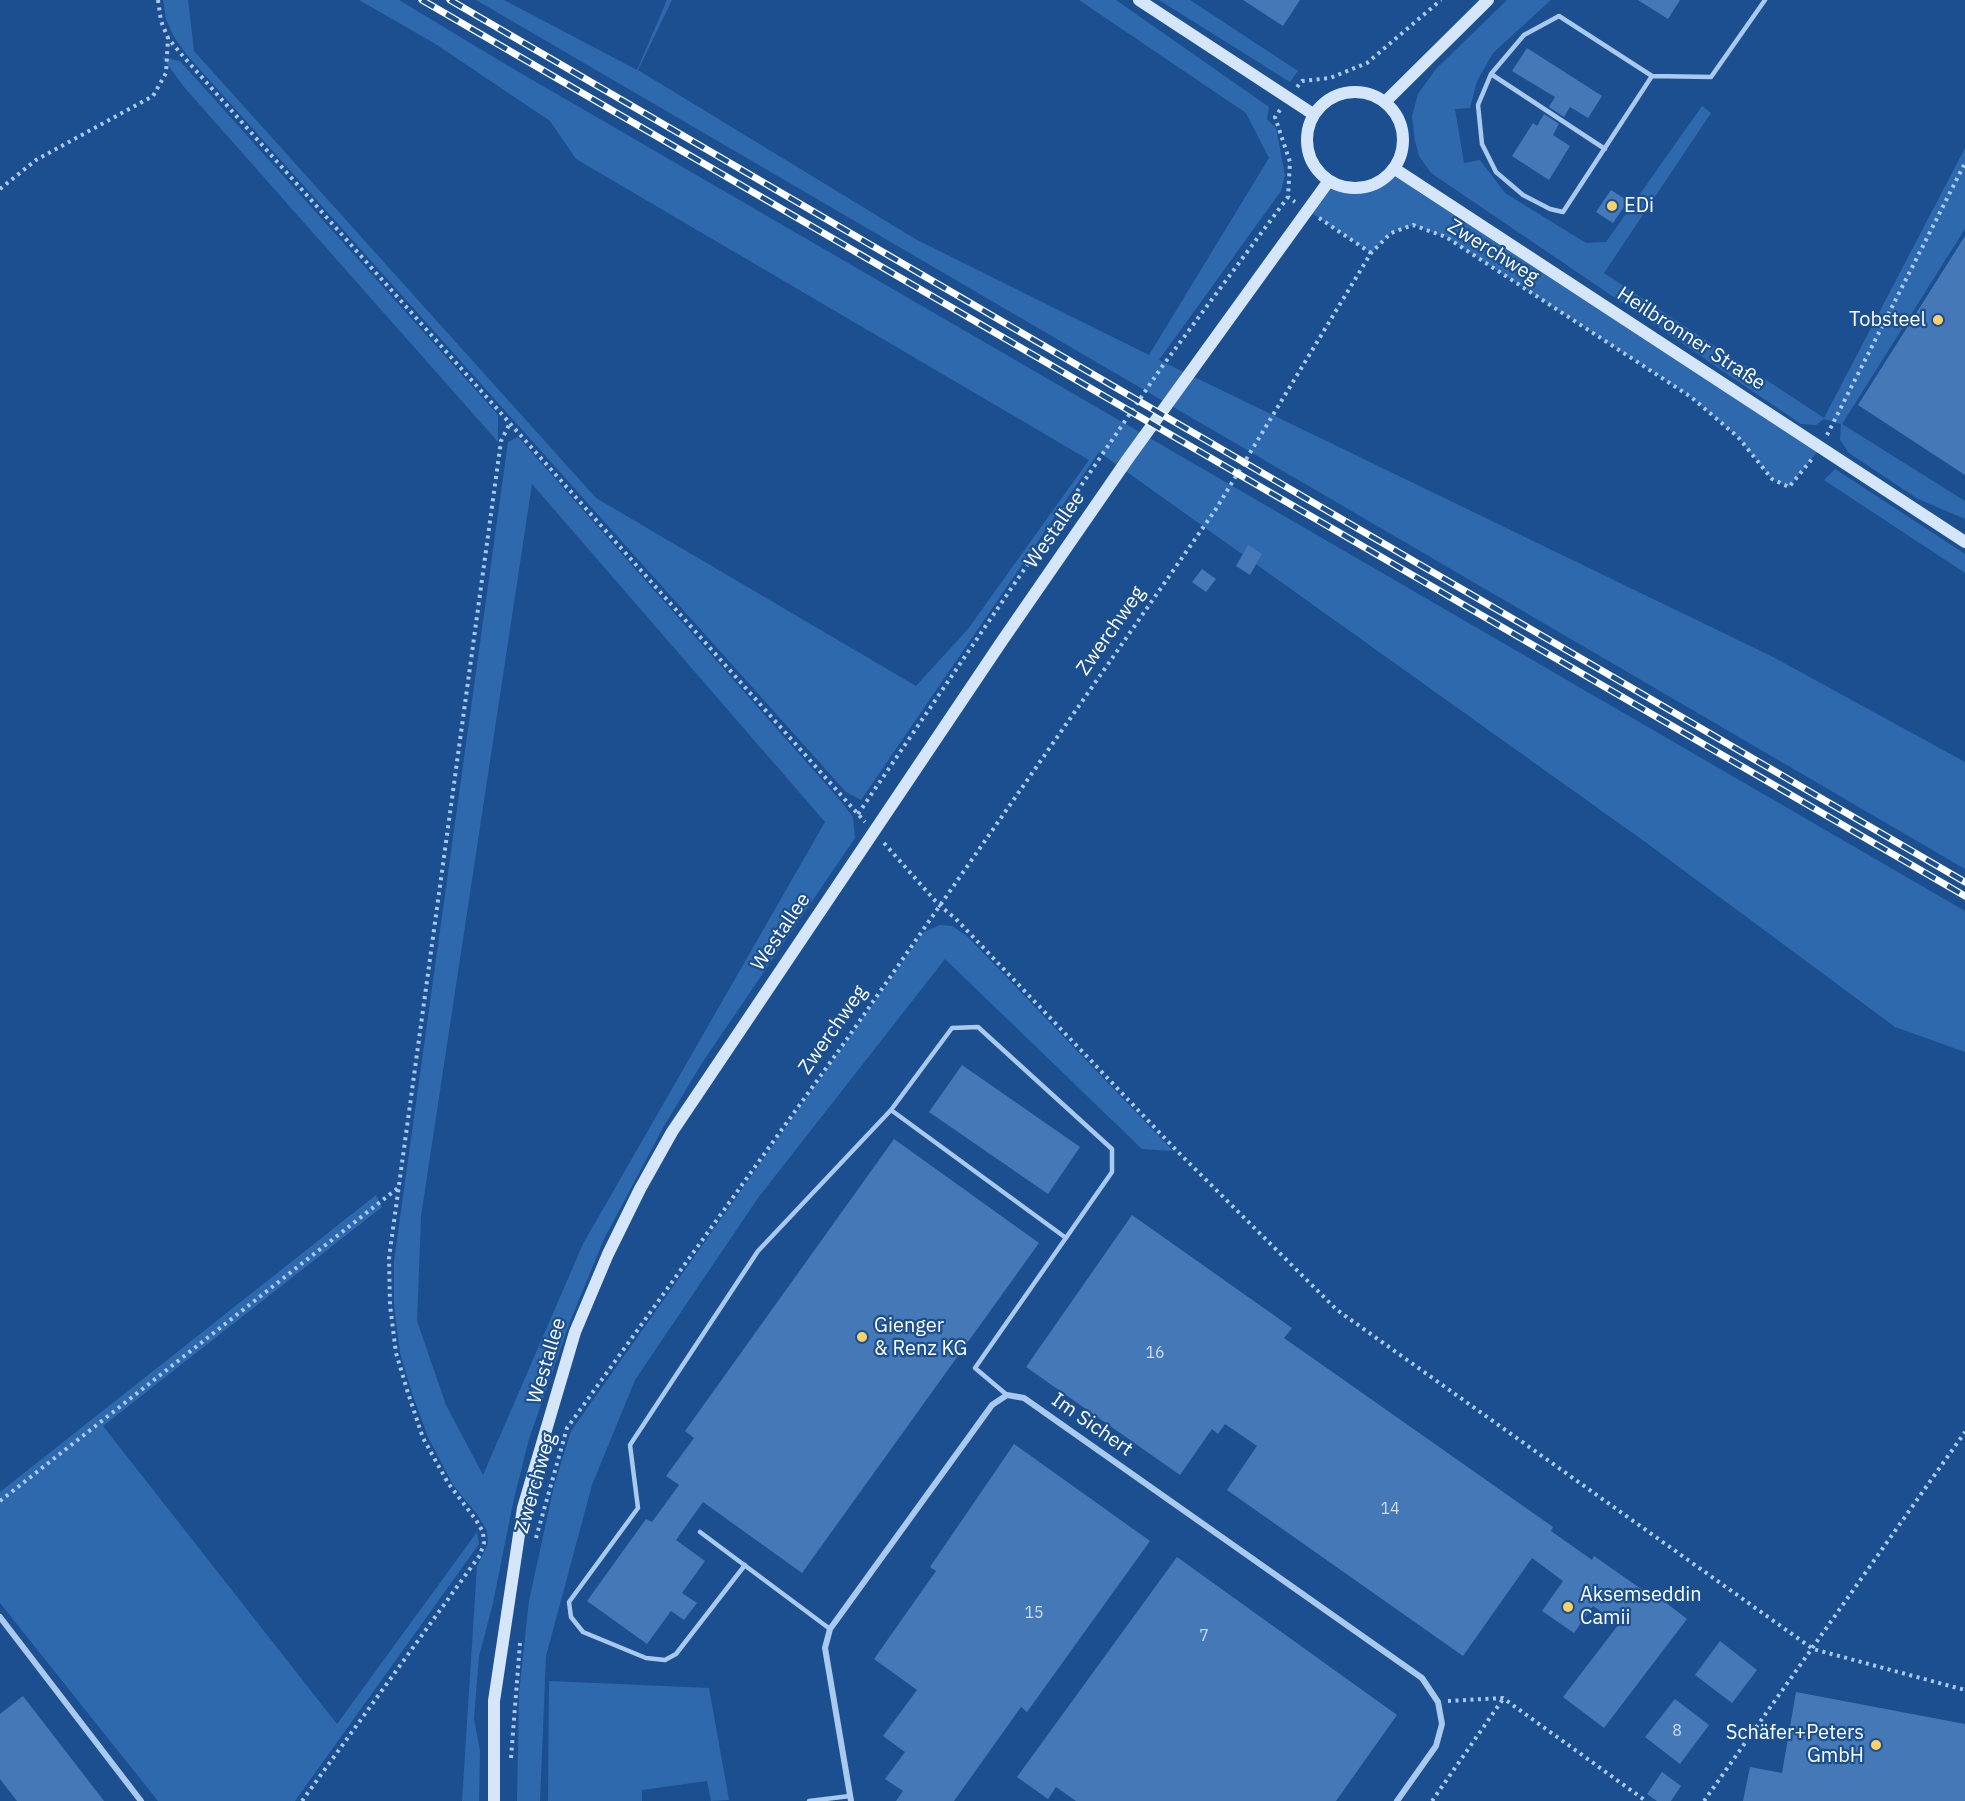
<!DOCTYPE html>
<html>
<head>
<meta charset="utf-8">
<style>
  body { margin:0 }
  canvas { display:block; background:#1b4f8f }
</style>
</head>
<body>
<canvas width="1965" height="1801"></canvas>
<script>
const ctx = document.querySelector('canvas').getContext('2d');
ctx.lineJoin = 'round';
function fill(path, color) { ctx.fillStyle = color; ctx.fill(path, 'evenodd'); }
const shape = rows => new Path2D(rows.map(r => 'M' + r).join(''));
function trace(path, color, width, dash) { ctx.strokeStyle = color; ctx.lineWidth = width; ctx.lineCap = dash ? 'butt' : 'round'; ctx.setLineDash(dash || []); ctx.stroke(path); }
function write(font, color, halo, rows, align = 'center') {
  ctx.font = font + ' "IBM Plex Sans",sans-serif'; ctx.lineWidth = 4.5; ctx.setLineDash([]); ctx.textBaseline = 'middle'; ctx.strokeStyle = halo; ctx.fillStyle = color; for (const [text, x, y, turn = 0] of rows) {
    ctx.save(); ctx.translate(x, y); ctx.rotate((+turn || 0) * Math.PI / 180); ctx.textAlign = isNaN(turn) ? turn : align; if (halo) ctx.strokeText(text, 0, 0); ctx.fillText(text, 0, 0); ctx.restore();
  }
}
fill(shape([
  [163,0,188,0,194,51,596,498,916,686,968,629,1089,460,576,159,550,121,434,43,359,0,399,0,505,64,1965,911,1965,1052,1895,1027,1648,844,1099,452,861,800,846,792,187,55,174,37,166,19],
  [476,0,504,0,637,70,667,0,672,0,638,70,917,240,1149,355,1269,158,1246,113,1079,0,1116,0,1269,107,1267,119,1276,128,1285,175,1281,191,1159,360,1773,657,1965,762,1965,869],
  [1159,0,1190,0,1298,71,1290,82],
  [1507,0,1551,0,1493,53,1477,81,1470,108,1455,109,1464,163,1480,160,1505,193,1586,243,1606,242,1702,106,1711,113,1604,273,1824,418,1965,148,1965,229,1842,424,1965,501,1965,519,1918,499,1849,453,1840,440,1841,424,1824,419,1816,425,1801,424,1431,173,1419,156,1415,141,1412,116,1418,94,1436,69],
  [162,57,180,61,498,415,498,442,184,87],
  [1395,169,1821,447,1789,487,1772,479,1738,437,1691,397,1446,237,1413,225,1391,233,1371,253,1307,210,1328,182,1344,188,1363,189,1380,183],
  [518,437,839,799,853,817,855,838,702,1063,664,1126,604,1239,569,1324,529,1439,513,1503,493,1603,479,1656,474,1719,480,1751,479,1801,462,1801,477,1566,488,1544,487,1531,477,1514,453,1485,428,1437,412,1393,400,1353,394,1305,394,1261,508,442],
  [532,484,825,822,583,1244,483,1475,446,1405,417,1321,421,1216],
  [1835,469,1965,554,1965,573,1824,480],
  [940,925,952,926,967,936,1173,1151,1142,1149,945,959,758,1198,635,1380,592,1485,546,1656,540,1801,517,1801,519,1693,529,1601,554,1486,571,1431,924,932],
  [376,1195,382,1207,103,1426,337,1724,477,1532,479,1544,295,1801,158,1801,0,1603,0,1492],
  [549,1681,709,1688,729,1800,711,1801,707,1781,642,1790,642,1801,548,1801]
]), '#2e69ad');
fill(shape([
  [1243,0,1300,0,1283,26],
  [1638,0,1680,0,1668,19],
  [1527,48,1602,96,1588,118,1570,107,1564,117,1549,107,1555,97,1512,71],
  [1544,114,1559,124,1553,135,1570,146,1549,180,1512,156,1533,123,1537,126],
  [1611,190,1628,201,1613,223,1596,212],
  [1965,236,1965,475,1858,405],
  [1248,545,1262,554,1250,575,1236,566],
  [1202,569,1216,579,1206,592,1192,582],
  [962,1065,1080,1147,1048,1194,929,1112],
  [894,1139,1039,1243,802,1573,703,1502,676,1540,705,1561,682,1593,697,1603,684,1620,671,1611,647,1644,587,1601,646,1519,652,1522,679,1485,666,1476,694,1438,685,1431],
  [1132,1215,1292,1328,1284,1338,1553,1527,1551,1531,1592,1560,1594,1556,1644,1591,1647,1588,1687,1619,1604,1728,1563,1697,1619,1624,1593,1606,1574,1633,1542,1611,1563,1581,1532,1558,1463,1656,1227,1490,1257,1446,1225,1424,1218,1434,1212,1429,1180,1475,1026,1367],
  [1014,1444,1150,1541,1027,1712,1021,1707,954,1801,896,1801,903,1791,885,1779,905,1752,883,1736,917,1690,874,1659,936,1571,930,1567],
  [1177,1557,1397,1715,1336,1801,1076,1801,1056,1787,1048,1799,1017,1777],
  [1720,1641,1757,1670,1732,1703,1695,1675],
  [1796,1692,1965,1724,1965,1801,1743,1801,1750,1767,1782,1773],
  [23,1696,104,1801,17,1801,0,1779,0,1714],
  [1675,1699,1709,1725,1680,1764,1645,1737],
  [1662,1772,1681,1786,1671,1801,1657,1801,1647,1794]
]), '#4478b7');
trace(shape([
  [158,0,161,21,168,38,182,55,865,822],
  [1297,87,1302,81,1330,78,1367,63,1441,0],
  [1280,110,1275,117,1290,162,1288,197,1295,202],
  [0,189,36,160,153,96,166,73,168,38],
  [1319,218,1371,253],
  [1827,435,1965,163],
  [858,814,1161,368,1288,197],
  [884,843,938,904,956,919,1178,1152,1337,1310,1813,1649,1965,1690],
  [0,1501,398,1188],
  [536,1538,567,1428,847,1039,1216,509,1371,253,1391,233,1413,225,1446,237,1691,397,1738,437,1772,479,1789,487,1812,459],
  [1448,1701,1503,1698,1646,1801],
  [511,1758,520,1643],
  [302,1801,480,1555,484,1543,483,1532,476,1520,448,1483,423,1438,408,1393,396,1353,390,1305,389,1258,501,441,510,423],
  [1432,1801,1503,1699],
  [1704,1801,1965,1432]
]), '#a9c9ee', 4, [3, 4.5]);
trace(shape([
  [1491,74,1605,149],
  [1652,76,1563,212,1550,209,1523,195,1496,172,1482,144,1478,105,1491,74,1524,35,1559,16,1652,76,1711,77,1765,0],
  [891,1110,1066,1238],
  [700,1532,830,1629],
  [745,1565,676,1654,665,1660,646,1658,583,1632,571,1617,569,1602,638,1508,630,1445,758,1251,891,1110,952,1028,978,1027,1112,1149,1112,1172,975,1368,1007,1395],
  [809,1801,850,1796]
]), '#a9c9ee', 4.5);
trace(shape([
  [0,1617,141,1801],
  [851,1801,825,1648,830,1629,992,1405,1007,1395,1024,1398,1422,1678,1438,1702,1442,1724,1436,1746,1397,1801]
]), '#a9c9ee', 6);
trace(shape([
  [1139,0,1313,114],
  '1307 140a48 48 0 1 1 96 0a48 48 0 1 1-96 0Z',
  [1385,102,1488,0],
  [1395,169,1965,542],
  [494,1801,494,1701,523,1508,575,1332,608,1254,640,1189,672,1132,1002,641,1127,460,1328,182]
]), '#d6e6fa', 12);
const rail = shape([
  [422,0,1965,896],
  [450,0,1965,882]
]);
trace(rail, '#fff', 7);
trace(rail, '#1b4f8f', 4.5, [14]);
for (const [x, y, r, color] of [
  [1612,206,6,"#ffd166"],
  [1938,320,6,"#ffd166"],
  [862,1337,6,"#ffd166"],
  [1568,1607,6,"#ffd166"],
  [1876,1745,6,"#ffd166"]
]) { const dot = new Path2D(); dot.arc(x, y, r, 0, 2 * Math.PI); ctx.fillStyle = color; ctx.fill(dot); trace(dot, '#1b4f8f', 2); }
write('16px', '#d0dded', null, [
  ["16",1155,1353],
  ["14",1390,1509],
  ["15",1034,1613],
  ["7",1204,1636],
  ["8",1677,1731]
]);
write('20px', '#fff', '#1b4f8f', [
  ["EDi",1624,206],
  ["Tobsteel",1926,320,"right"],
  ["Gienger",874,1326],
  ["& Renz KG",874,1349],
  ["Aksemseddin",1580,1595],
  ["Camii",1580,1618],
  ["Schäfer+Peters",1864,1733,"right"],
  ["GmbH",1864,1756,"right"]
], 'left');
write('20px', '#fff', '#1b4f8f', [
  ["Zwerchweg",1493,252,32],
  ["Heilbronner Straße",1691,339,33],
  ["Westallee",1055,530,-55],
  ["Zwerchweg",1111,631,-55],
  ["Westallee",781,932,-56],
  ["Zwerchweg",833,1030,-55],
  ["Westallee",547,1361,-73],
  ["Im Sichert",1092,1425,35],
  ["Zwerchweg",536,1483,-74]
]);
</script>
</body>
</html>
